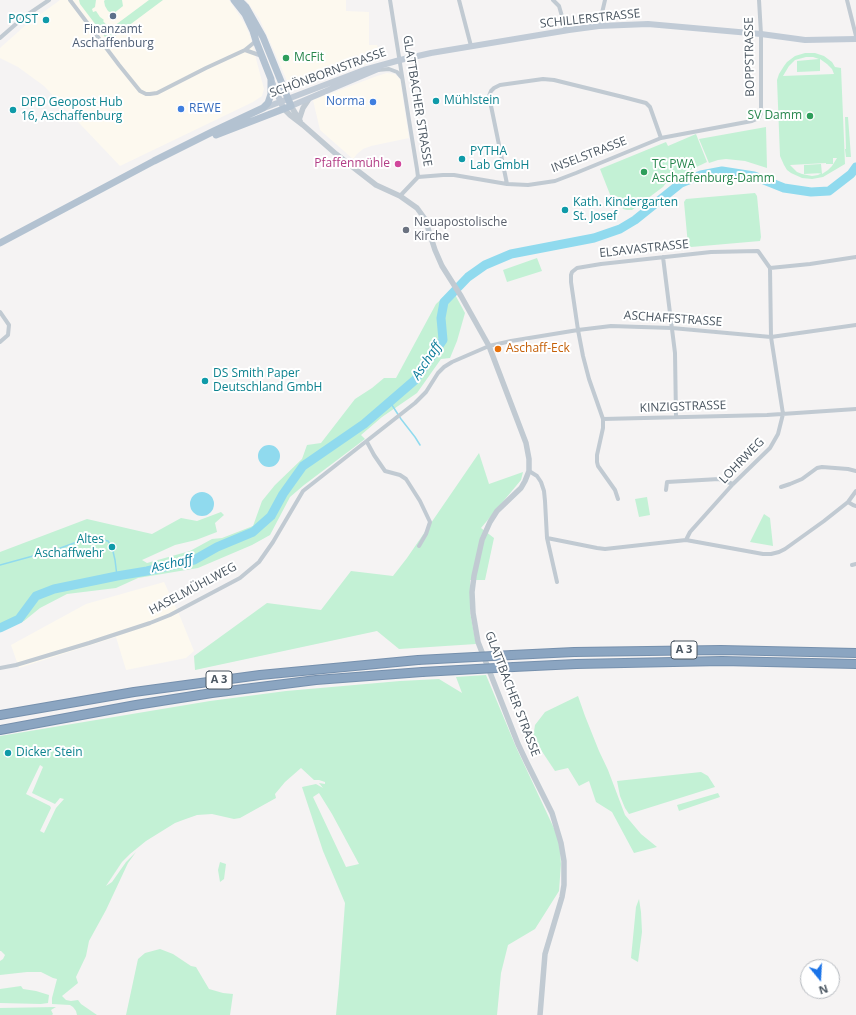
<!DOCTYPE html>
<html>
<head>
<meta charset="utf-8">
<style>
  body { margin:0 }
  #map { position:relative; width:856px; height:1015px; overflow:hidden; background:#f5f3f3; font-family:"Open Sans",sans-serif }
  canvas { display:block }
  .north { position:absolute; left:800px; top:959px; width:40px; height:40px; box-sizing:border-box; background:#fff; border:1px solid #b7bbc0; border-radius:50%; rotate:162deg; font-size:11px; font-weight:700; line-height:16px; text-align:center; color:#4a5661 }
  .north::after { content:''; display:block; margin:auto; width:14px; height:18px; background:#1a73e8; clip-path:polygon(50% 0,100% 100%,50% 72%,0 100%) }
</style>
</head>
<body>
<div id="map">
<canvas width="856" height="1015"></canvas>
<div class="north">N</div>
</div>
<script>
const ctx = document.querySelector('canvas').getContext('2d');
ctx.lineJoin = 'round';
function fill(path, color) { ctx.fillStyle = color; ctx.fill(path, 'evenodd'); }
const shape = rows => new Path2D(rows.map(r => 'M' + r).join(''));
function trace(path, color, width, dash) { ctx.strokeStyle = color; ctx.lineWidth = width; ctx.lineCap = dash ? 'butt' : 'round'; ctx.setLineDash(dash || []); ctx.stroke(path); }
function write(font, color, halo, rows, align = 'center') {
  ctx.font = font + ' "Open Sans",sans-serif'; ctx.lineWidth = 4; ctx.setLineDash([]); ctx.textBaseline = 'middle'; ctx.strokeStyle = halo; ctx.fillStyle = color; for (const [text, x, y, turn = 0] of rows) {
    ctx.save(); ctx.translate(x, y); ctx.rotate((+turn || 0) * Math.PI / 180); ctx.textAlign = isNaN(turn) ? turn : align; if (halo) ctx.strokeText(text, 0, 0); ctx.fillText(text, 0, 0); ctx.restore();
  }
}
fill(shape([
  [60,0,229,0,245,24,250,36,264,89,262,96,253,102,120,166,44,86,18,67,0,58,0,48,27,24],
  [246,0,346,0,346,11,369,12,369,45,377,45,382,59,297,87,291,86,287,81,275,53,259,18],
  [387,73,395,74,400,79,409,138,371,146,363,149,357,154,353,159,320,130,313,100,377,76],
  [164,582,179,614,194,651,186,658,126,670,116,637,19,668,11,645,86,604]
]), '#fdf9ef');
fill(shape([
  [79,0,96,0,95,7,92,9,93,12,96,11,100,17,104,20,103,21,110,29,149,0,163,0,108,41,80,4],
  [105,0,122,0,123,6,113,14,108,11,105,6,104,1],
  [805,53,815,53,824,56,832,62,835,67,841,68,845,164,823,177,812,179,802,178,791,173,787,170,784,165,780,156,777,80,779,74,784,66,787,62,795,56],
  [806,57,813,57,819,59,797,61,797,72,820,71,820,59,827,64,832,69,834,74,783,76,789,66,795,60],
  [833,158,837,158,832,166,828,170,822,174,821,164,804,165,804,174,822,173,818,175,812,176,802,174,797,172,790,165,826,163,826,164,833,164],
  [845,117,848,117,851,157,846,157,845,149,846,149],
  [766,127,767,168,745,161,726,159,718,160,709,163,699,139],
  [696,134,707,162,688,171,687,173,666,183,663,187,632,210,627,210,623,209,617,196,611,197,600,169,666,142,668,146],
  [755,193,757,196,761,237,760,241,691,247,688,245,684,202,686,199],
  [537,258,542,271,507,282,503,270],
  [452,289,465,313,457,341,450,358,441,359,417,393,382,417,361,435,365,439,304,485,290,497,270,535,252,545,198,568,138,578,116,588,67,594,40,608,24,621,0,632,0,552,87,519,152,534,181,518,197,521,221,512,224,515,215,523,217,532,196,540,175,545,142,560,147,563,190,551,212,539,222,538,253,526,262,501,275,485,302,459,307,445,321,443,355,399,372,388,384,378,396,378,436,304],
  [479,453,489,484,523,472,521,480,481,528,494,538,485,580,470,580,470,612,476,644,399,649,377,631,195,670,194,656,267,603,321,610,351,571,393,576,407,558],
  [647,497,650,515,639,517,635,499],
  [764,514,770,518,773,546,750,542],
  [486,675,516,747,559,839,561,864,559,891,535,929,508,945,501,973,497,1015,336,1015,339,984,345,903,323,851,302,787,316,784,323,788,319,783,325,784,325,782,319,780,314,780,301,768,285,782,275,794,276,798,240,818,234,819,212,814,197,815,183,820,175,823,146,841,130,854,122,862,106,886,112,882,126,862,136,852,128,863,106,910,89,941,86,956,76,977,78,983,62,996,66,1000,71,1001,78,1000,81,1004,97,1015,77,1015,76,1011,73,1007,70,1005,52,1004,52,998,57,979,53,978,41,972,27,972,0,975,0,961,3,959,5,955,1,951,0,951,0,736,210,701,286,691,400,681,439,679,462,693,456,677],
  [40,765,43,767,32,793,55,804,60,798,64,799,56,808,44,833,40,831,51,808,50,806,26,794],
  [319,793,332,814,359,864,346,867,313,797],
  [578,696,585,716,599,751,608,770,625,815,641,834,657,847,634,853,612,812,596,802,589,781,579,786,568,768,555,771,533,738,535,725,545,712],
  [701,772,708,776,715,787,629,814,625,808,620,796,617,781],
  [718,793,720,797,679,811,677,805],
  [220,862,226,864,224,879,220,882,218,870],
  [639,899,641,912,642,932,638,962,631,958,636,907],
  [160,949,173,954,191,966,196,967,209,989,223,993,233,994,230,1015,126,1015,138,959,145,953],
  [21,986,23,989,36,991,49,995,48,1003,41,1004,0,1003,0,989],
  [56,1007,51,1010,53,1014,52,1015,0,1015,0,1008]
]), '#c3f1d5');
fill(shape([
  '258 456a11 11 0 1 1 22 0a11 11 0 1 1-22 0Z',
  '190 504a12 12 0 1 1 24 0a12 12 0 1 1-24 0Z'
]), '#90daee');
trace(shape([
  [390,402,401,419,415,437,420,445],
  [0,565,55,550,77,542,99,539,108,541,112,547,115,560,117,576]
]), '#90daee', 1.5);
trace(shape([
  [0,628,19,619,36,596,54,589,117,576,147,571,194,560,217,547,253,532,271,516,283,494,303,466,364,424,415,380,443,340,441,318,444,302,468,277,485,265,511,254,594,238,620,229,635,220,681,183,701,175,722,171,754,176,784,188,811,192,829,191,851,174,856,167]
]), '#90daee', 9);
const motorway = shape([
  [512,655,574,652,721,650,856,653],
  [514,667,576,664,722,661,856,664],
  [0,715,134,692,260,675,418,660],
  [0,730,136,705,212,693,316,680,422,672]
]);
trace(motorway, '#7690ad', 10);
trace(shape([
  [70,0,119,65,140,91,146,94,150,94,157,93,206,68,245,50,256,41],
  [390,0,409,120,417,169,418,177,400,196],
  [459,0,471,46],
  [553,0,559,6,566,30],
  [847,0,856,36],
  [599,26,605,0],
  [0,38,24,17,49,0],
  [245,50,262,56],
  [377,70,389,69,397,72,402,78],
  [418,177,443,175,454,175,507,184,528,185,555,181,576,173,661,138,752,121,759,118,761,113,761,34,759,0],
  [507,184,489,96,491,91,494,88,500,85,543,79,554,80,623,97,646,103,650,107,661,138],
  [663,257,675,353,676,417],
  [770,268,810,264,856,257],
  [0,312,9,325,8,335,0,342],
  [603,419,767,415,856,409],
  [367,442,374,455,385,471,400,475,406,479,420,501,430,522,426,534,419,546],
  [529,471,537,476,541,482,544,491,545,501,547,538],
  [781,487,790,484,802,479,817,468,822,467,848,469,856,471],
  [666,490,667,482,719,479,733,484],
  [618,499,615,490,598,466,597,462,597,455,603,428,603,419,589,379,583,356,578,330,571,282,571,275,572,272,577,268,601,264,711,252,758,251,770,268],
  [848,502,853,505,856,506],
  [686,540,690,532,733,484,770,448,778,434,783,414,771,337,770,268],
  [852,565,856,564],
  [557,582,547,538,597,548,605,549,686,540,763,554,771,554,779,552,785,549,824,521,848,502,856,491],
  [0,668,16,665,89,643,150,623,170,615,240,578,259,562,273,542,303,491,415,403,426,392,438,373,444,367,452,362,489,346,511,341,578,330,611,326,672,328,771,337,856,325]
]), '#c1cad2', 4);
trace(shape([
  [291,106,300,121],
  [284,109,290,115,303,125,336,154,376,185,400,196,417,208,425,219,435,250,442,266,461,296,489,346,526,443,529,459,529,471,525,481,521,488,497,511,490,522,482,540,474,576,472,592,473,613,478,642,518,744,527,763,552,813,561,843,564,861,564,885,562,897,545,954,540,1015],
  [299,120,303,108,309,99]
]), '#c1cad2', 5.5);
trace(shape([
  [272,82,282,105],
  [291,106,378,69],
  [264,108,364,70,400,60,431,53,569,30,599,26,648,24,761,34,805,40,856,39]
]), '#c1cbd6', 6);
trace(shape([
  [216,135,291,106,263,37,246,7,239,0],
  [0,243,154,161,214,131,263,108,268,103,271,94,271,79,256,41,253,31,245,14,234,0]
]), '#b3c2d1', 7);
trace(motorway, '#8ba5c1', 8);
const motorwayBridge = shape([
  [418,660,512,655],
  [422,672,514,667]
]);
trace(motorwayBridge, '#7690ad', 10, []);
trace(motorwayBridge, '#8ba5c1', 8);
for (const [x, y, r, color] of [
  [113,16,4,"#5c6f8a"],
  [46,20,4,"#0f9aa8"],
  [286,58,4,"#2e9e5b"],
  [436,101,4,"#0f9aa8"],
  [373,102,4,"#3f7fe0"],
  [181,109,4,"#3f7fe0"],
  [13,110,4,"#0f9aa8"],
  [810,116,4,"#2e9e5b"],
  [462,159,4,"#0f9aa8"],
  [398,164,4,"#d1479c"],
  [644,172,4,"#2e9e5b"],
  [565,210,4,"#0f9aa8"],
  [406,230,4,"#6b7280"],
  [498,349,4,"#e8710a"],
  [205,381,4,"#0f9aa8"],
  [112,547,4,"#0f9aa8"],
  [8,753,4,"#0f9aa8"]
]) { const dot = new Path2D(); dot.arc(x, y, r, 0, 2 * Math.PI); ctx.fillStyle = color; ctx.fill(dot); trace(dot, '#fff', 1.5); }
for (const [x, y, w] of [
  [684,650,26],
  [219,680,26]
]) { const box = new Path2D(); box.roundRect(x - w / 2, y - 9, w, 18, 3); ctx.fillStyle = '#fff'; ctx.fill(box); trace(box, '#4a5661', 1); }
write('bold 11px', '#4a5661', null, [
  ["A 3",684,650],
  ["A 3",219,680]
]);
write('12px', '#4a5661', '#fff', [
  ["SCHILLERSTRASSE",590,19,-6],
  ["BOPPSTRASSE",750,57,-91],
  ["SCHÖNBORNSTRASSE",328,73,-20],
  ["GLATTBACHER STRASSE",417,101,81],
  ["INSELSTRASSE",589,155,-21],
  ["ELSAVASTRASSE",644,249,-6],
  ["ASCHAFFSTRASSE",673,319,4],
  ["KINZIGSTRASSE",683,407,-2],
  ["LOHRWEG",742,461,-46],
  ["HASELMÜHLWEG",193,589,-28],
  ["GLATTBACHER STRASSE",512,694,69]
]);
write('12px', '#0d838f', '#fff', [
  ["POST",38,20,"right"],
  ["Mühlstein",444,101],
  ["DPD Geopost Hub",21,103],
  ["16, Aschaffenburg",21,117],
  ["PYTHA",470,152],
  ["Lab GmbH",470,166],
  ["Kath. Kindergarten",573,203],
  ["St. Josef",573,217],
  ["DS Smith Paper",213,374],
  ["Deutschland GmbH",213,388],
  ["Altes",104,540,"right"],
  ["Aschaffwehr",104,554,"right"],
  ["Dicker Stein",16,753]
], 'left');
write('12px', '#4e5e75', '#fff', [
  ["Finanzamt",113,30],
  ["Aschaffenburg",113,44]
]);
write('12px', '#27864d', '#fff', [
  ["McFit",294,58],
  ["SV Damm",802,116,"right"],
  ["TC PWA",652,165],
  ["Aschaffenburg-Damm",652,179]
], 'left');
write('12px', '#366cbe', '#fff', [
  ["Norma",365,102],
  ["REWE",189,109,"left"]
], 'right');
write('12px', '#b23c85', '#fff', [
  ["Pfaffenmühle",390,164]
], 'right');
write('12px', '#5b616d', '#fff', [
  ["Neuapostolische",414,223],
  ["Kirche",414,237]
], 'left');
write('12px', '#c56008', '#fff', [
  ["Aschaff-Eck",506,349]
], 'left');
write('italic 13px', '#0c7c9b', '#fff', [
  ["Aschaff",427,361,-56],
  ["Aschaff",172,564,-13]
]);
</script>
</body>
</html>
